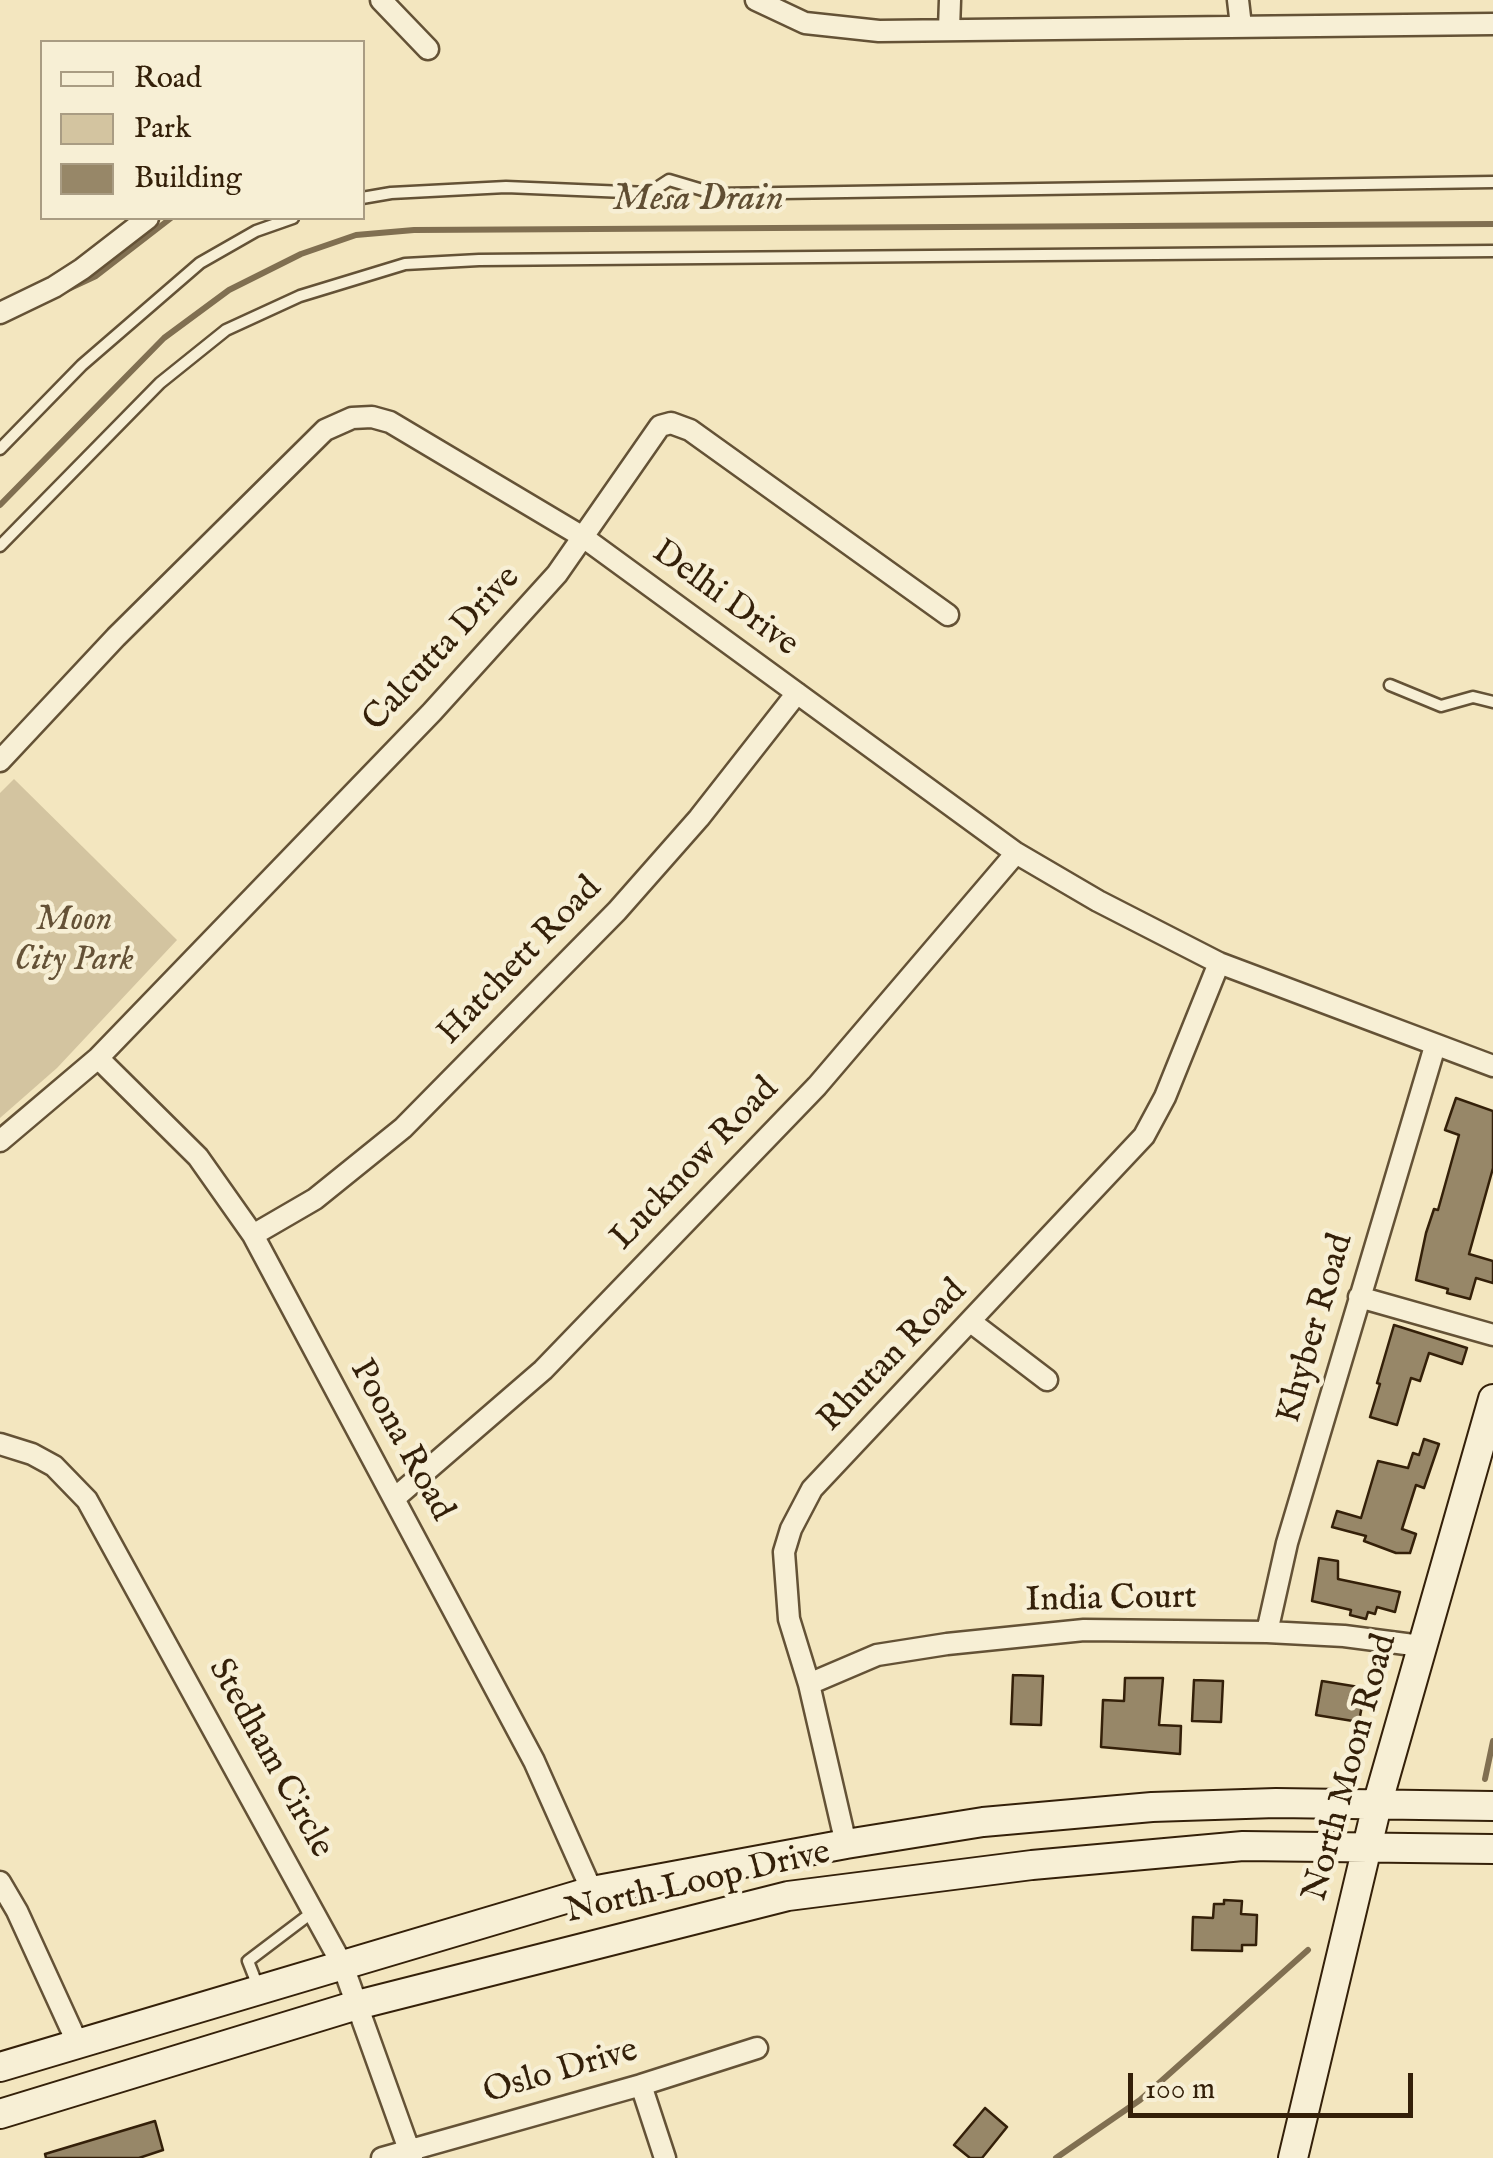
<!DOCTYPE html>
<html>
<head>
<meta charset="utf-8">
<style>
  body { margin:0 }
  #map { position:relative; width:1493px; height:2158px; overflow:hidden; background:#f3e6bf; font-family:"IM FELL English",serif }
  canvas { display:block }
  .legend { position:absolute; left:40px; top:40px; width:325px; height:180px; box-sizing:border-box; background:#f7efd5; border:2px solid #a99c83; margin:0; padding:12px 18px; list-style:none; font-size:30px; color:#342009 }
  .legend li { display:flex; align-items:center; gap:20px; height:50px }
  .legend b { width:50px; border:2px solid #a99c83 }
  .scale { position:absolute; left:1128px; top:2073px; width:285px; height:45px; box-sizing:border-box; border:5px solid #342009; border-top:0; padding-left:12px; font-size:30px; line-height:35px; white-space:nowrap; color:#342009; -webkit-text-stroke:8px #f7efd5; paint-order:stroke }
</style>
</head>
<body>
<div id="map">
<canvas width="1493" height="2158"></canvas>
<ul class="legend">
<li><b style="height:12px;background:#f7efd5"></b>Road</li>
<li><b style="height:28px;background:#d3c4a0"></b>Park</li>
<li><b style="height:28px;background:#978768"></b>Building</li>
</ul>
<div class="scale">100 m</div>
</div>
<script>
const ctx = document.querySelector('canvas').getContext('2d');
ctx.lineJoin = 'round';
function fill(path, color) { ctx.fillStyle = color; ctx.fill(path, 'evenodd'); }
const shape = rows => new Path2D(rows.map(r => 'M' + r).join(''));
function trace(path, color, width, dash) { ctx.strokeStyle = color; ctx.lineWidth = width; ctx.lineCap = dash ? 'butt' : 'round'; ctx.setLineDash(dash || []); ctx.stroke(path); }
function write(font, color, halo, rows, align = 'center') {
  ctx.font = font + ' "IM FELL English",serif'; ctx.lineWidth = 9; ctx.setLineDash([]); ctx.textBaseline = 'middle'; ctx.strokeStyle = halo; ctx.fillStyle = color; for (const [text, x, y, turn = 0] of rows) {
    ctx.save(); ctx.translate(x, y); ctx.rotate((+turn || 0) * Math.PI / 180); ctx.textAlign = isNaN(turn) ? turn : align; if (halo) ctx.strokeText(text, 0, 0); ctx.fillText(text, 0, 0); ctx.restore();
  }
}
fill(shape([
  [14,779,177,940,57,1068,0,1118,0,793]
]), '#d3c4a0');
trace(shape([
  [66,290,96,276,171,218],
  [0,505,164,338,229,290,301,254,356,235,414,230,1493,224],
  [1485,1779,1493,1741],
  [1056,2158,1140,2100,1308,1950]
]), '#806f51', 6);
const building = shape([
  [1456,1098,1493,1111,1493,1168,1469,1254,1493,1261,1493,1283,1476,1278,1470,1299,1447,1293,1448,1289,1416,1280,1426,1233,1434,1209,1438,1210,1459,1135,1445,1130,1456,1098],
  [1394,1325,1467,1348,1462,1364,1429,1353,1420,1381,1411,1378,1397,1425,1370,1417,1380,1384,1377,1383,1394,1325],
  [1424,1439,1439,1444,1424,1488,1416,1485,1402,1529,1416,1534,1410,1553,1396,1553,1364,1541,1366,1536,1332,1527,1337,1511,1361,1518,1378,1461,1408,1468,1413,1453,1419,1455,1424,1439],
  [1319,1558,1338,1561,1338,1579,1400,1592,1395,1612,1377,1607,1375,1614,1368,1612,1366,1619,1350,1615,1351,1610,1312,1601,1319,1558],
  [1013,1675,1043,1676,1041,1725,1011,1724,1013,1675],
  [1125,1678,1163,1678,1159,1725,1181,1726,1180,1754,1101,1747,1103,1700,1124,1701,1125,1678],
  [1194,1680,1223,1681,1221,1722,1192,1721,1194,1680],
  [1322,1681,1365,1688,1359,1722,1316,1715,1322,1681],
  [1224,1900,1242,1901,1241,1914,1257,1915,1256,1945,1242,1945,1242,1951,1192,1950,1193,1917,1213,1918,1214,1904,1224,1904,1224,1900],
  [985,2108,1007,2127,982,2158,970,2158,954,2145,985,2108],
  [155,2121,163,2150,139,2158,46,2158,45,2154,155,2121]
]);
fill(building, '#978768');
trace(building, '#342009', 2.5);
const lane = shape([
  [362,198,391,193,506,187,649,193,669,180,716,194,1493,182],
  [0,449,82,365,200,263,256,231,293,218],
  [0,546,160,383,226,330,300,296,405,264,479,260,1493,251],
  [1390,685,1441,706,1473,697,1493,702],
  [259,1989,248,1961,314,1911]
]);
const street = shape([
  [381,0,428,49],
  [756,0,805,23,879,31,1493,24],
  [1238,0,1241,26],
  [949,29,950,0],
  [0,313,54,287,82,269,148,218],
  [0,761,116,637,325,430,352,418,372,417,390,422,583,537,1016,853,1098,901,1219,963,1493,1066],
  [98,1058,198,1157,253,1235,534,1761,592,1891],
  [0,1141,98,1058,432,712,557,574,660,426,671,423,690,430,948,615],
  [253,1235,315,1199,403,1128,617,911,699,818,797,693],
  [1359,1297,1493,1335],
  [971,1322,1047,1380],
  [0,1444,32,1454,54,1466,87,1500,343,1966,412,2158],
  [396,1497,543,1370,817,1086,1016,853],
  [1267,1632,1287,1543,1435,1046],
  [809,1684,877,1655,947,1644,1084,1630,1267,1632,1344,1636,1421,1646],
  [846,1844,809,1684,789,1619,784,1552,791,1529,812,1489,1144,1136,1165,1097,1219,963],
  [0,1882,17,1911,77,2042],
  [641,2085,665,2158],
  [382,2158,641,2085,757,2048]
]);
const secondary = shape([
  [0,2067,592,1891,846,1844,983,1822,1152,1807,1276,1803,1493,1806],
  [0,2114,357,2005,788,1896,1032,1865,1243,1846,1493,1849],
  [1293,2158,1377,1805,1493,1399]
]);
trace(lane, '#645236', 15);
trace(street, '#645236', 25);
trace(secondary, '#342009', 32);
trace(lane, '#f7efd5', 10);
trace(street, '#f7efd5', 20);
trace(secondary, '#f7efd5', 28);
write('35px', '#342009', '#f7efd5', [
  ["Delhi Drive",724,600,36],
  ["Calcutta Drive",443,650,-47],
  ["Hatchett Road",521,962,-46],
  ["Lucknow Road",696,1165,-46],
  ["Khyber Road",1317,1329,-74],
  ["Rhutan Road",894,1357,-46],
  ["Poona Road",400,1441,61],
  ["India Court",1111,1601,-1],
  ["Stedham Circle",269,1759,61],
  ["North Moon Road",1352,1768,-75],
  ["North Loop Drive",698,1884,-13],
  ["Oslo Drive",561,2073,-16]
]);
write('italic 35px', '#645136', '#f7efd5', [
  ["Moon",74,922],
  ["City Park",74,962]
]);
write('italic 38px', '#604e33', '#f7efd5', [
  ["Mesa Drain",698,201]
]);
</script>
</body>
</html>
